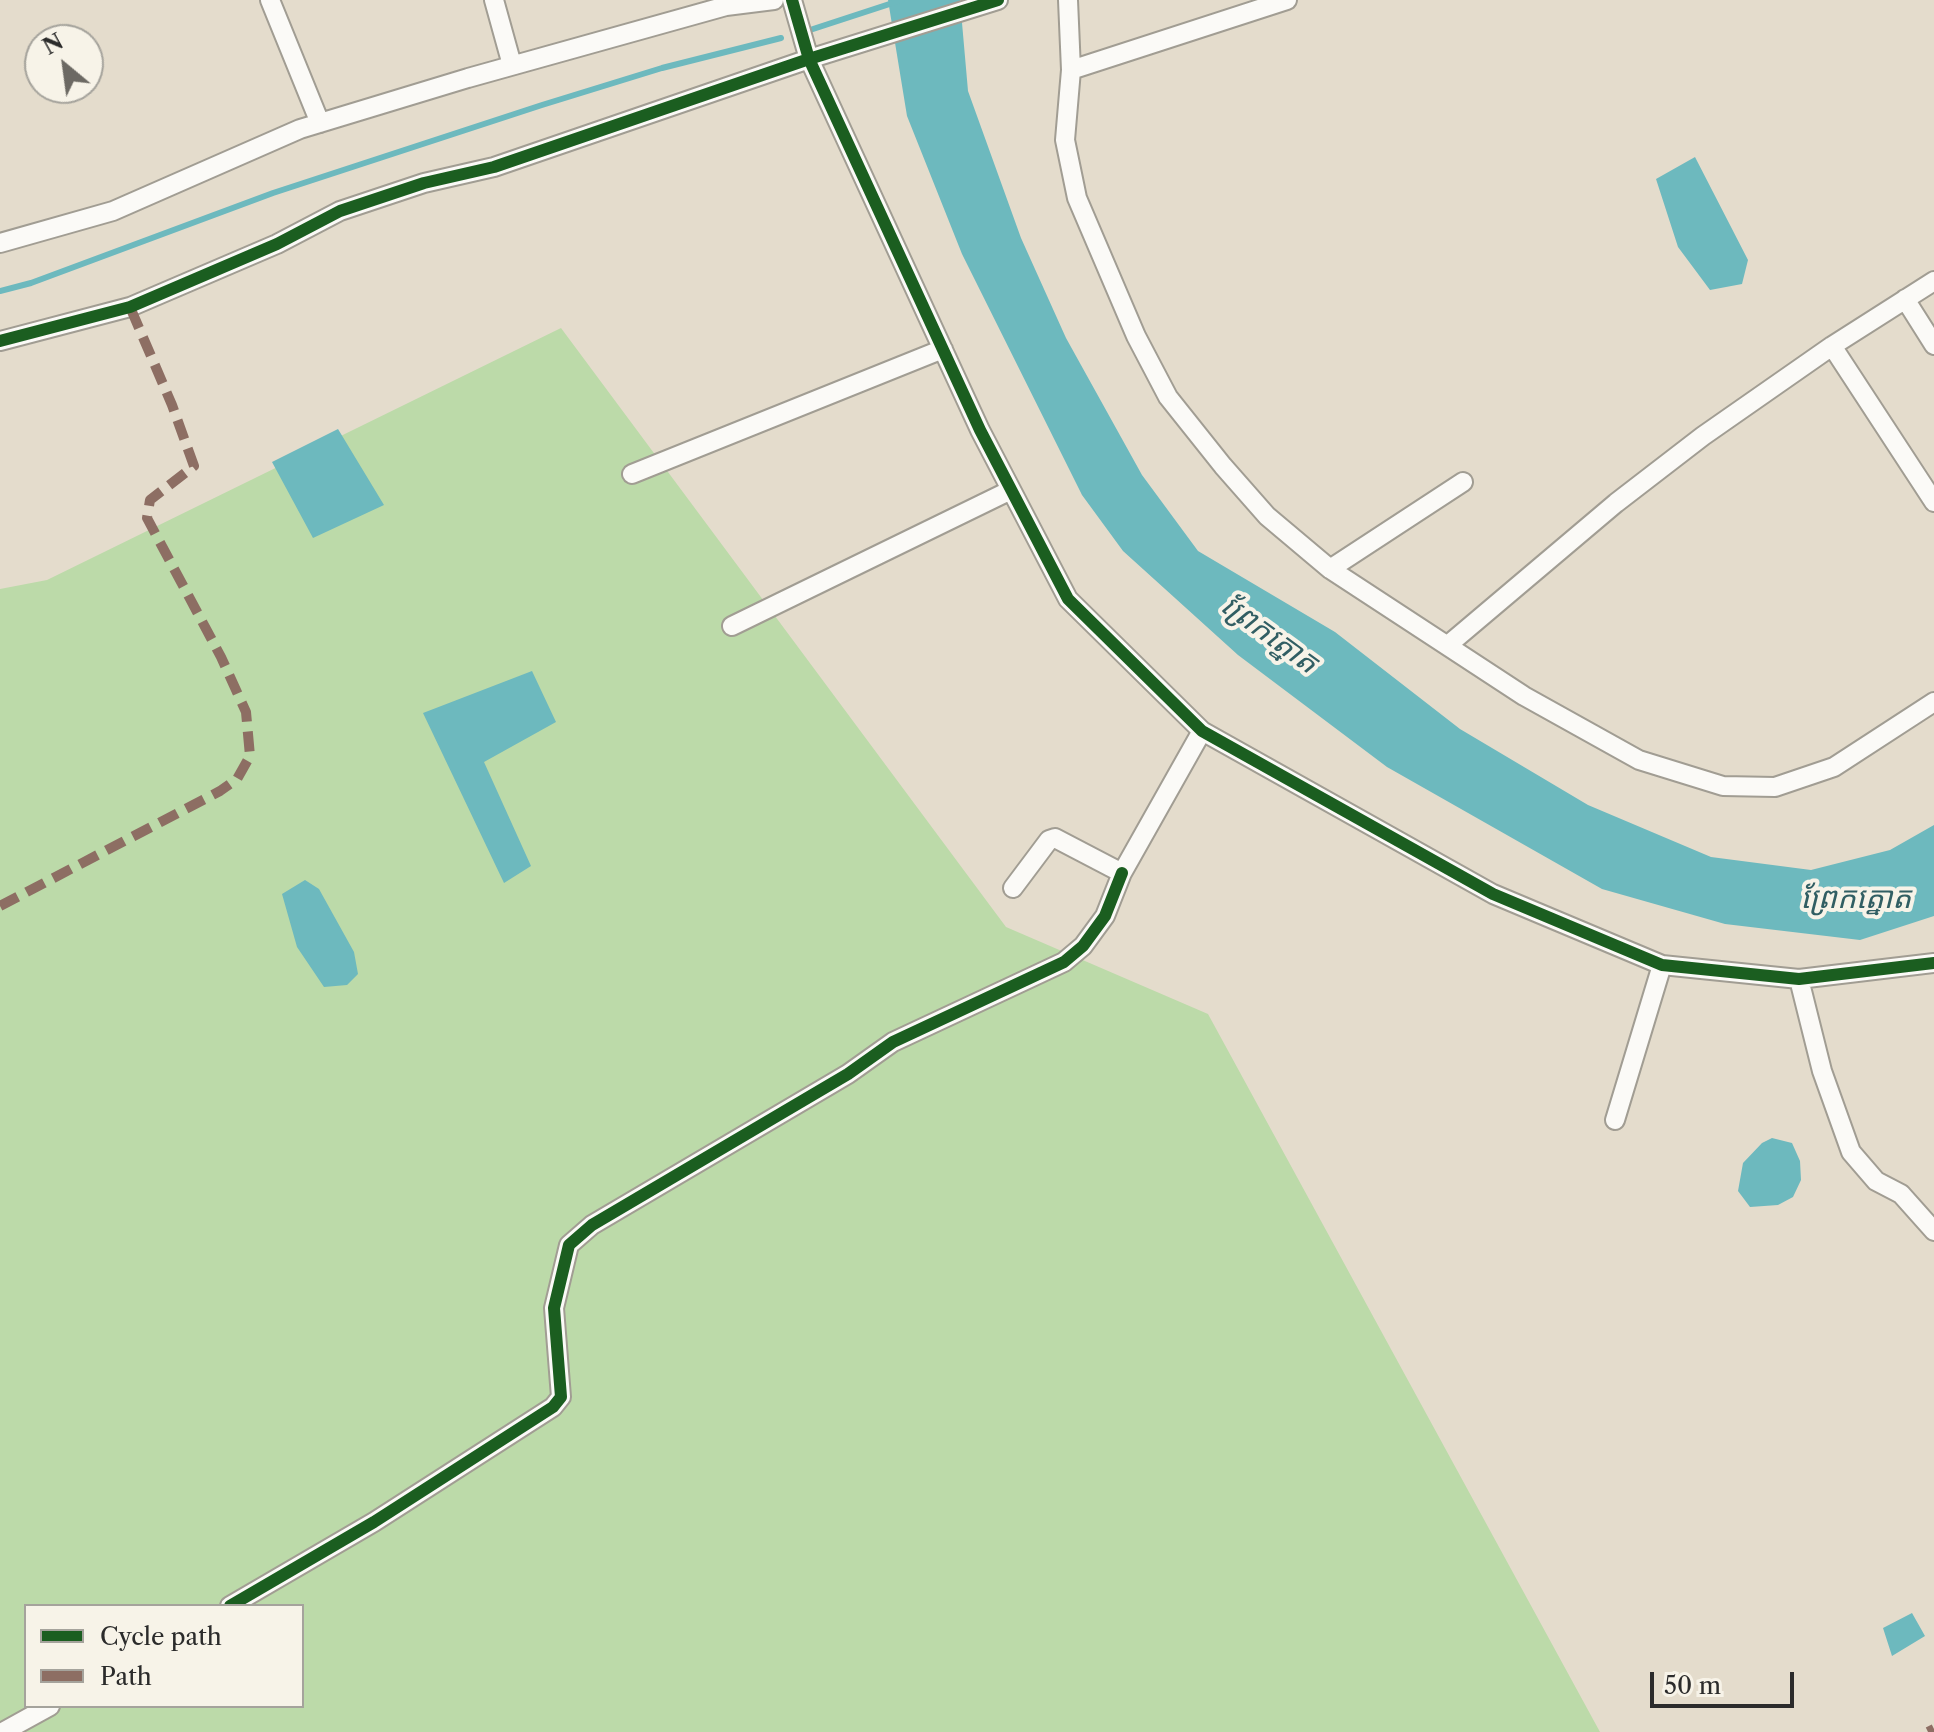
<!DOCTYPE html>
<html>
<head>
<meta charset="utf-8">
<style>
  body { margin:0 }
  #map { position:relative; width:1934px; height:1732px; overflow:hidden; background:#e4dccc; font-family:"Libre Caslon Text",serif }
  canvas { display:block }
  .legend { position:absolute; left:24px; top:1604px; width:280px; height:104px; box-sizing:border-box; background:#f7f3e8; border:2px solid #a5a39c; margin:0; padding:10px 14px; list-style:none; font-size:24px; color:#2b2b2b }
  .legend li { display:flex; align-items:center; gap:16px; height:40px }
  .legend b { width:40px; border:2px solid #a5a39c }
  .north { position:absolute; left:24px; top:24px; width:80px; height:80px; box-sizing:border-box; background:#f7f3e8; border:2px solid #a5a39c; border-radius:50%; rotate:331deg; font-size:22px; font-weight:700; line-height:32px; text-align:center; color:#2b2b2b }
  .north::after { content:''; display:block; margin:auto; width:28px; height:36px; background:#6c6963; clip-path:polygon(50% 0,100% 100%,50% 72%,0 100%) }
  .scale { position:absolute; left:1650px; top:1672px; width:144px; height:36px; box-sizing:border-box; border:4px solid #2b2b2b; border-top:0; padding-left:10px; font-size:24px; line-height:28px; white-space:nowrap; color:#2b2b2b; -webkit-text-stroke:6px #f7f3e8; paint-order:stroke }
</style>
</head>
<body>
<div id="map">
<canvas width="1934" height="1732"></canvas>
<ul class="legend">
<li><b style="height:10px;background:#1b5e20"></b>Cycle path</li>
<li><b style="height:10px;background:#8d6e63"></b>Path</li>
</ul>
<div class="north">N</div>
<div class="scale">50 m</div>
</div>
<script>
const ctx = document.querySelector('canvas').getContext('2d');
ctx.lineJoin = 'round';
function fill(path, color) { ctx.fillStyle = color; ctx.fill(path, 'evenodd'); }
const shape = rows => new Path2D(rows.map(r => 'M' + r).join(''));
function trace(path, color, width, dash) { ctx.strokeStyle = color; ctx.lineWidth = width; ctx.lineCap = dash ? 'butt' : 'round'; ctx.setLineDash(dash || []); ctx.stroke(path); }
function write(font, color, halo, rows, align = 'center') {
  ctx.font = font + ' "Libre Caslon Text","Noto Sans Khmer",serif'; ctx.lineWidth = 8; ctx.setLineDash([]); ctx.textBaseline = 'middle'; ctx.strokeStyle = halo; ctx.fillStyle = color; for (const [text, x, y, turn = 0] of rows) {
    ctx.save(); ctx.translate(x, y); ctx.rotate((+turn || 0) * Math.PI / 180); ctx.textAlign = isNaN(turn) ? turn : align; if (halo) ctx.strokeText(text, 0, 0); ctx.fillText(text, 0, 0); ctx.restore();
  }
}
fill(shape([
  [561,328,1006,927,1208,1014,1600,1732,0,1732,0,589,47,580],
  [26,1606,302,1606,302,1706,26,1706]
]), '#bcdaa9');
fill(shape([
  [888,0,960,0,968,91,1021,238,1066,338,1142,475,1198,551,1335,632,1460,729,1588,805,1711,857,1811,870,1890,850,1934,825,1934,916,1860,940,1725,924,1602,889,1387,767,1238,655,1123,551,1082,495,962,254,907,116],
  [1695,157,1748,260,1742,284,1710,290,1678,247,1656,179],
  [338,429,384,505,313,538,272,462],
  [532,671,556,722,484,762,531,866,504,883,423,713],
  [305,880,319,889,354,952,358,974,347,985,324,987,297,947,282,894],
  [1772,1138,1792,1143,1800,1161,1801,1180,1793,1197,1778,1205,1750,1207,1738,1191,1743,1163,1762,1143],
  [1912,1613,1925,1636,1892,1656,1883,1628]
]), '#6db9be');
trace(shape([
  [810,30,902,0],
  [0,291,31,283,273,193,542,105,662,68,781,38]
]), '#6db9be', 6);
const minor = shape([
  [270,0,320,123],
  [494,0,512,65],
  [792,0,809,59,980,430,1068,599,1202,731,1493,894,1662,965,1799,979,1934,963],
  [1068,0,1071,70,1065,140,1077,198,1136,336,1168,397,1223,466,1267,516,1330,569,1524,696,1639,760,1723,786,1775,787,1834,767,1934,702],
  [1071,70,1287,0],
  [0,243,113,211,300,129,468,78,726,6,774,0],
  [1905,299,1934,345],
  [0,341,130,307,277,244,340,211,424,183,494,167,809,59,998,0],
  [1832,346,1934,502],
  [632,474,943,349],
  [1330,569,1463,482],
  [732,626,1011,490],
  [1448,645,1616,503,1703,436,1832,346,1934,281],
  [1013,888,1049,840,1055,838,1122,873,1202,731],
  [1799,979,1822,1071,1851,1152,1876,1181,1901,1194,1934,1231],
  [1615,1120,1662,965],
  [230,1606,374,1522,553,1407,561,1397,554,1308,569,1245,592,1225,848,1074,893,1042,1064,962,1083,946,1105,916,1122,873],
  [3,1732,50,1706]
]);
trace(minor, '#a19d93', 22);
trace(minor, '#fbfaf7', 18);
trace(shape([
  [0,906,220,791,237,779,250,756,246,712,221,657,147,518,150,500,194,466,172,405,130,307],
  [1928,1732,1934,1729]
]), '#8d6e63', 10, [20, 10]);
trace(shape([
  [792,0,809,59,980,430,1068,599,1202,731,1493,894,1662,965,1799,979,1934,963],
  [0,341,130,307,277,244,340,211,424,183,494,167,809,59,998,0],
  [230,1606,374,1522,553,1407,561,1397,554,1308,569,1245,592,1225,848,1074,893,1042,1064,962,1083,946,1105,916,1122,873]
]), '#1b5e20', 12);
write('italic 30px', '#315e63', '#f7f3e8', [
  ["ព្រែកត្នោត",1269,635,36],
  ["ព្រែកត្នោត",1856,899]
]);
</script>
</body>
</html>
